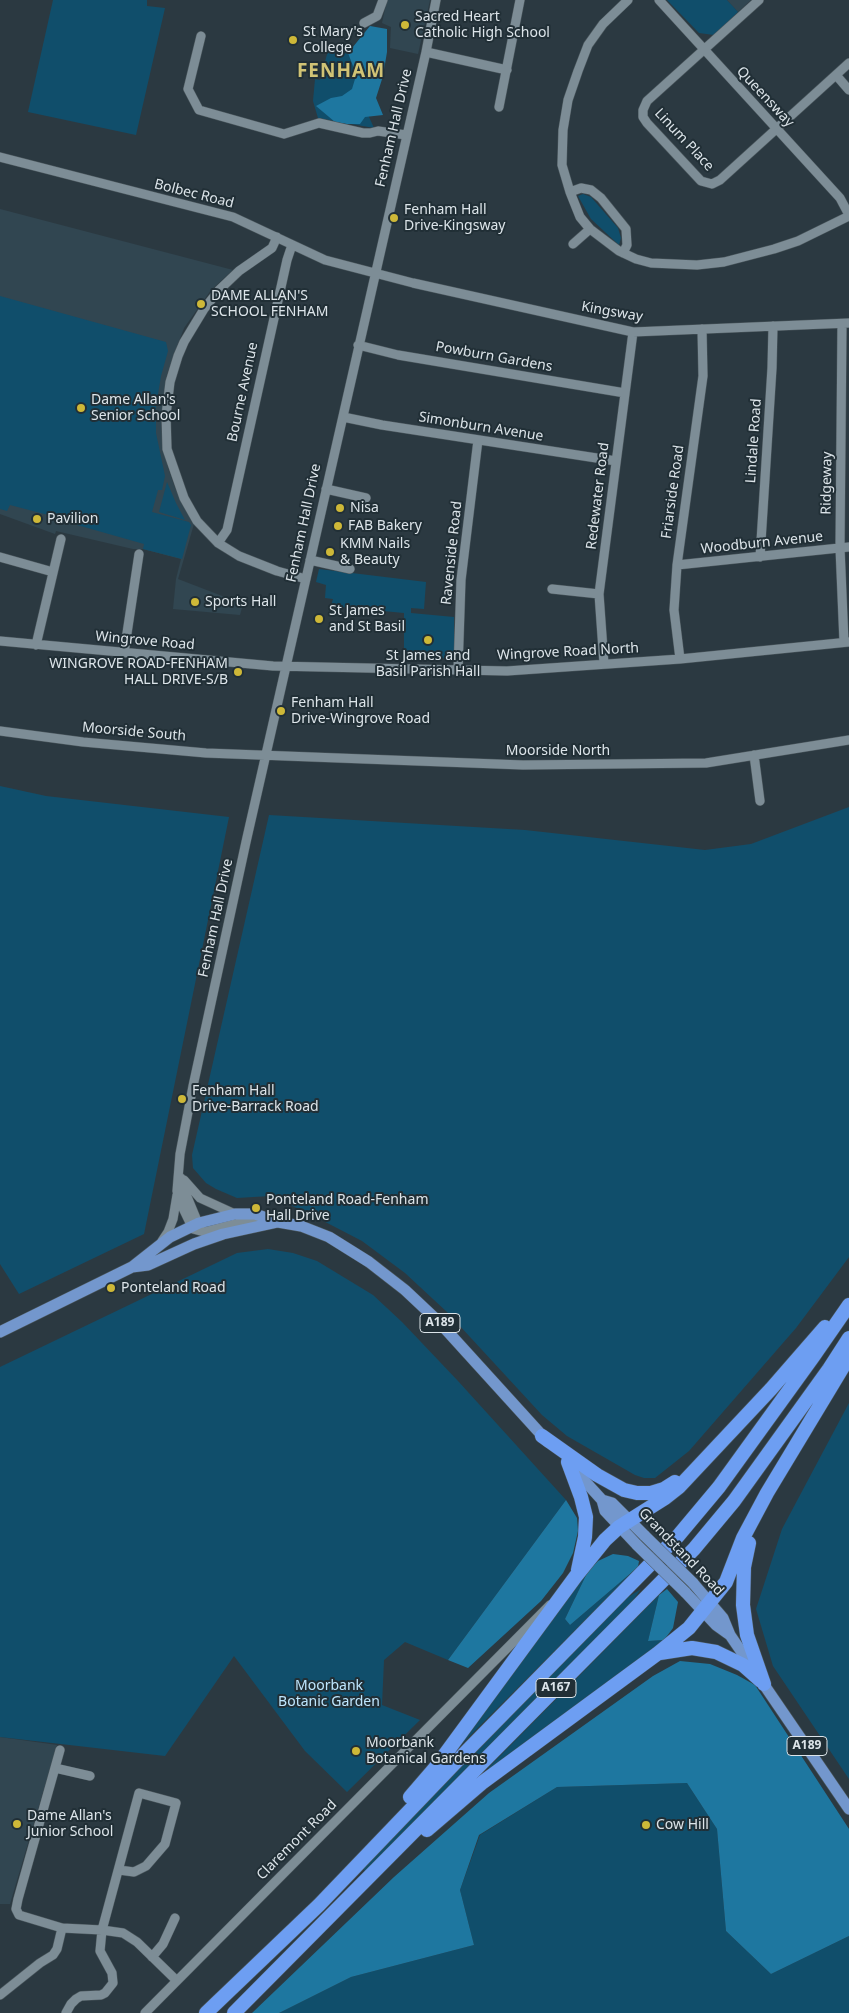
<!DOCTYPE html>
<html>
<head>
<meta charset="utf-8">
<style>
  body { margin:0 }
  canvas { display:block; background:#2b3941 }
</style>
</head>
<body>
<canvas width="849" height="2013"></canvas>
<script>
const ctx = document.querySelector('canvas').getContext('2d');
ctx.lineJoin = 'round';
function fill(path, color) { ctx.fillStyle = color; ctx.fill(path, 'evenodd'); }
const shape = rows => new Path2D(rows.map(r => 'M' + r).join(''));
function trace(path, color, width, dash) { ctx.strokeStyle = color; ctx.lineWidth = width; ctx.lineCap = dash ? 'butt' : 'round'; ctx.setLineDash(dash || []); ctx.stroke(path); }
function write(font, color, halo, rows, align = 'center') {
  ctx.font = font + ' "Noto Sans",sans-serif'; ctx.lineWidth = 4; ctx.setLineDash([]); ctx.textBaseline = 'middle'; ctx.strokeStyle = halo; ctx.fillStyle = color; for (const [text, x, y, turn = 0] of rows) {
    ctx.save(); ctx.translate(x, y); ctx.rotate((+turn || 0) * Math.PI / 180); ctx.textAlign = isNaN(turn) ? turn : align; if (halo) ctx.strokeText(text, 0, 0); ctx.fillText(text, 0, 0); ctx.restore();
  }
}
fill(shape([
  [387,0,430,0,418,54,390,48,391,27,382,23],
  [727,0,751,0,738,12],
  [0,209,233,270,211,290,184,328,167,374,161,421,163,443,168,468,175,488,194,524,178,579,243,604,240,615,173,609,176,579,181,559,143,549,133,549,56,531,55,534,0,514],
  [0,1737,57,1745,10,1904,0,1904]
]), '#314651');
fill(shape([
  [53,0,147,0,147,6,165,8,136,135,28,112],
  [667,0,727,0,738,12,714,35,699,33],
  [329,47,348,53,362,72,365,108,374,128,318,118,313,101,315,79,320,80],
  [583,194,591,197,618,228,621,238,619,245,591,219,578,196],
  [0,296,166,342,168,351,161,376,156,406,156,433,165,476,162,490,158,490,152,512,189,522,191,525,182,559,143,549,144,544,63,521,64,516,56,517,10,505,7,511,0,509],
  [167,482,176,503,185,520,159,512],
  [319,569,426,582,424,609,411,608,411,613,454,617,454,658,404,659,404,613,331,606,333,599,325,598,326,585,316,582],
  [0,786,46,796,229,817,144,1234,19,1294,0,1264],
  [849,807,849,1257,796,1328,689,1451,655,1478,644,1478,635,1475,567,1436,542,1415,447,1312,405,1273,362,1241,308,1213,270,1196,237,1198,216,1189,206,1183,193,1168,192,1155,269,815,525,830,705,850,751,844],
  [268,1249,293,1253,317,1261,373,1295,402,1322,458,1381,566,1500,448,1660,405,1642,384,1660,382,1705,420,1720,347,1792,305,1751,234,1656,165,1756,0,1737,0,1367,237,1253],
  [849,1403,849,1779,773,1666,756,1609,782,1529],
  [638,1567,446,1760,588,1571,565,1619,570,1625],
  [641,1589,627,1609,472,1767,365,1871,363,1868,437,1788,622,1601],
  [659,1595,648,1641,664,1640,650,1654,491,1771,488,1768],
  [687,1783,717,1829,726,1931,771,1974,849,1936,849,2013,279,2013,351,1977,474,1945,460,1890,480,1835,557,1787]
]), '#104e6b');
fill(shape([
  [370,26,387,29,387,52,383,76,376,98,383,115,365,117,360,124,347,124,335,122,316,106,331,98,342,96,352,89,355,79,353,66,348,53],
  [566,1500,577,1518,578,1531,573,1553,563,1573,541,1601,468,1668,448,1660],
  [613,1554,628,1556,639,1561,638,1567,570,1625,565,1619,588,1571,598,1561],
  [667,1589,678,1602,673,1628,664,1640,648,1641,659,1595],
  [680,1661,710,1664,737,1675,755,1685,849,1829,849,1936,771,1974,726,1931,717,1829,687,1783,557,1787,479,1835,460,1890,474,1945,351,1977,279,2013,252,2013,394,1877,489,1793,653,1676]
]), '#1e77a0');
const minor = shape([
  [628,0,603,24,588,45,578,71,568,100,563,130,562,165,570,192,580,217,590,229,619,251,636,259,651,263,697,265,724,262,774,249,798,241,849,216],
  [659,0,840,198,849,215],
  [759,0,647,101,643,110,643,117,647,123,701,181,712,184,720,180,849,63],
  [364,23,377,16,383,0],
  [201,36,188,89,199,110,284,134,319,123,363,133,370,133,378,131,406,135],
  [426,52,507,70],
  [836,75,849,90],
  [499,107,520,0],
  [0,157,233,217,325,260,413,283,633,332,849,323],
  [570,192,581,188,591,190,601,198,626,229,627,245,623,253],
  [277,237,272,248,239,271,219,290,204,309,184,342,178,356,170,382,166,415,167,449,184,498,197,521,218,543,239,556,277,571,306,579],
  [573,244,590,229],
  [842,324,840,548,844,642],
  [358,345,398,355,625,393],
  [343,417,382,425,616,461],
  [326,489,366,498],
  [218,543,227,530,287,260,292,245],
  [0,557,53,572],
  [760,557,772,368,773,326],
  [310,560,350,569],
  [677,565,849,547],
  [552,589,599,594],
  [0,641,273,666,507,671,680,659,849,642],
  [36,645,61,539],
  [124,653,139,554],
  [680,659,674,610,677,565,703,376,702,329],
  [604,664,599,594,633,332],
  [458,670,461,580,478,440],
  [0,731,83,742,206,753,523,765,706,763,849,740],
  [754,755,760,801],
  [181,1178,183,1187,200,1228],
  [184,1180,200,1198,235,1214],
  [268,1222,246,1221,204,1232,193,1229,182,1206,177,1191,180,1154,193,1086,246,842,426,52,436,0],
  [162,1241,168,1232,173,1219,177,1195],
  [60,1750,18,1899,16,1909,19,1915,62,1928,102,1930,123,1933,137,1942,176,1980],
  [55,1768,90,1776],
  [152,1957,163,1944,175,1918],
  [0,1995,40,1963,53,1955,57,1949,62,1928],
  [66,2013,71,2004,76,1999,81,1996,101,1995,105,1993,113,1983,112,1973,100,1951,102,1930,139,1793,176,1803,165,1844,146,1866,134,1872,119,1870],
  [145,2013,550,1605]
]);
const major = shape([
  [132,1267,148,1265,194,1244,223,1234,278,1222],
  [0,1332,132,1267,170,1237,199,1223,235,1214,255,1214,278,1222,301,1226,329,1237,369,1262,405,1290,439,1322,548,1442],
  [571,1466,602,1500,612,1503,645,1536],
  [602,1500,605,1511,637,1545],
  [693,1583,723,1618,730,1635,849,1809],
  [685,1592,716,1625,730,1635]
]);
const highway = shape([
  [542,1436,597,1475,624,1490,637,1493,651,1493,664,1489,675,1482],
  [568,1462,581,1497,586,1517,585,1537,578,1570],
  [749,1543,744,1567,743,1605,747,1635,764,1684],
  [660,1653,692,1648,716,1652,743,1665,761,1681],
  [410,1797,435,1768,576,1576,605,1540,619,1527,665,1498,679,1487,771,1389,825,1327],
  [427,1830,483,1782,657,1654,689,1628,726,1582,743,1538,767,1493,849,1357],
  [206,2013,319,1905,457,1761,678,1536,719,1487,813,1357,849,1305],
  [234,2013,694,1549,734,1501,829,1369,849,1338]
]);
trace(minor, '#4b575d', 10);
trace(major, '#4b575d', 12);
trace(highway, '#4b575d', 15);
trace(minor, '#7d8d96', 9);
trace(major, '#7397cd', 11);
trace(highway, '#6d9ef2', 14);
const majorBridge = shape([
  [645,1536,693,1583],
  [637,1545,685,1592]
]);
trace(majorBridge, '#4b575d', 12, []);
trace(majorBridge, '#7397cd', 11);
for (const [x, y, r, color] of [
  [405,25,5,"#ceb838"],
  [293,40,5,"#ceb838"],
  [394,218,5,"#ceb838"],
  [201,304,5,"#ceb838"],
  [81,408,5,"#ceb838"],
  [340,508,5,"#ceb838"],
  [37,519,5,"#ceb838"],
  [338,526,5,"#ceb838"],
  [330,552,5,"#ceb838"],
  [195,602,5,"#ceb838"],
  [319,619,5,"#ceb838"],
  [428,640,5,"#ceb838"],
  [238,672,5,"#ceb838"],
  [281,711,5,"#ceb838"],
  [182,1099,5,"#ceb838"],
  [256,1208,5,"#ceb838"],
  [111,1288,5,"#ceb838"],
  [356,1751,5,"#ceb838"],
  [17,1824,5,"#ceb838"],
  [646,1825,5,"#ceb838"]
]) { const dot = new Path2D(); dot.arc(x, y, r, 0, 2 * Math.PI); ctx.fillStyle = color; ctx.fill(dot); trace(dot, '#212f36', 2); }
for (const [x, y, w] of [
  [440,1323,40],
  [556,1688,40],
  [807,1746,40]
]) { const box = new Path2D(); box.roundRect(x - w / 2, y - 9.5, w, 19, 4); ctx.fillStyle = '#212f36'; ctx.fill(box); trace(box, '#dce4e9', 1); }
write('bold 12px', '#dce4e9', null, [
  ["A189",440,1323],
  ["A167",556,1688],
  ["A189",807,1746]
]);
write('14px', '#dce4e9', '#212f36', [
  ["Sacred Heart",415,17],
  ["Catholic High School",415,33],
  ["St Mary's",303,32],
  ["College",303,48],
  ["Fenham Hall",404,210],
  ["Drive-Kingsway",404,226],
  ["DAME ALLAN'S",211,296],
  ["SCHOOL FENHAM",211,312],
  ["Dame Allan's",91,400],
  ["Senior School",91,416],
  ["Nisa",350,508],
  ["Pavilion",47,519],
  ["FAB Bakery",348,526],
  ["KMM Nails",340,544],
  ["& Beauty",340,560],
  ["Sports Hall",205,602],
  ["St James",329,611],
  ["and St Basil",329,627],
  ["St James and",428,656,"center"],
  ["Basil Parish Hall",428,672,"center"],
  ["WINGROVE ROAD-FENHAM",228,664,"right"],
  ["HALL DRIVE-S/B",228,680,"right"],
  ["Fenham Hall",291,703],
  ["Drive-Wingrove Road",291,719],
  ["Fenham Hall",192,1091],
  ["Drive-Barrack Road",192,1107],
  ["Ponteland Road-Fenham",266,1200],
  ["Hall Drive",266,1216],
  ["Ponteland Road",121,1288],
  ["Moorbank",366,1743],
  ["Botanical Gardens",366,1759],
  ["Dame Allan's",27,1816],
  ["Junior School",27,1832],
  ["Cow Hill",656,1825]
], 'left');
write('14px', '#dce4e9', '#212f36', [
  ["Queensway",765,97,47],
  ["Fenham Hall Drive",394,128,-77],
  ["Linum Place",684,140,47],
  ["Bolbec Road",194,194,14],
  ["Kingsway",612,312,10],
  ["Powburn Gardens",494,357,10],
  ["Bourne Avenue",243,392,-78],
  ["Simonburn Avenue",481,427,9],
  ["Lindale Road",754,441,-86],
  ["Ridgeway",827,483,-89],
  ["Friarside Road",673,492,-82],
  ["Redewater Road",598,496,-83],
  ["Fenham Hall Drive",304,523,-78],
  ["Woodburn Avenue",762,543,-6],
  ["Ravenside Road",452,553,-84],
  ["Wingrove Road",145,641,5],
  ["Wingrove Road North",568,652,-3],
  ["Moorside South",134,732,5],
  ["Moorside North",558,751],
  ["Fenham Hall Drive",216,918,-78],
  ["Grandstand Road",681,1552,46],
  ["Claremont Road",297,1840,-45]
]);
write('14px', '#bee6fe', '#212f36', [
  ["Moorbank",329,1686],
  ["Botanic Garden",329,1702]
]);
ctx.letterSpacing = '1px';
write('bold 19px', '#d1c375', '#212f36', [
  ["FENHAM",341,72]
]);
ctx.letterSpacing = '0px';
</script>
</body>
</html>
